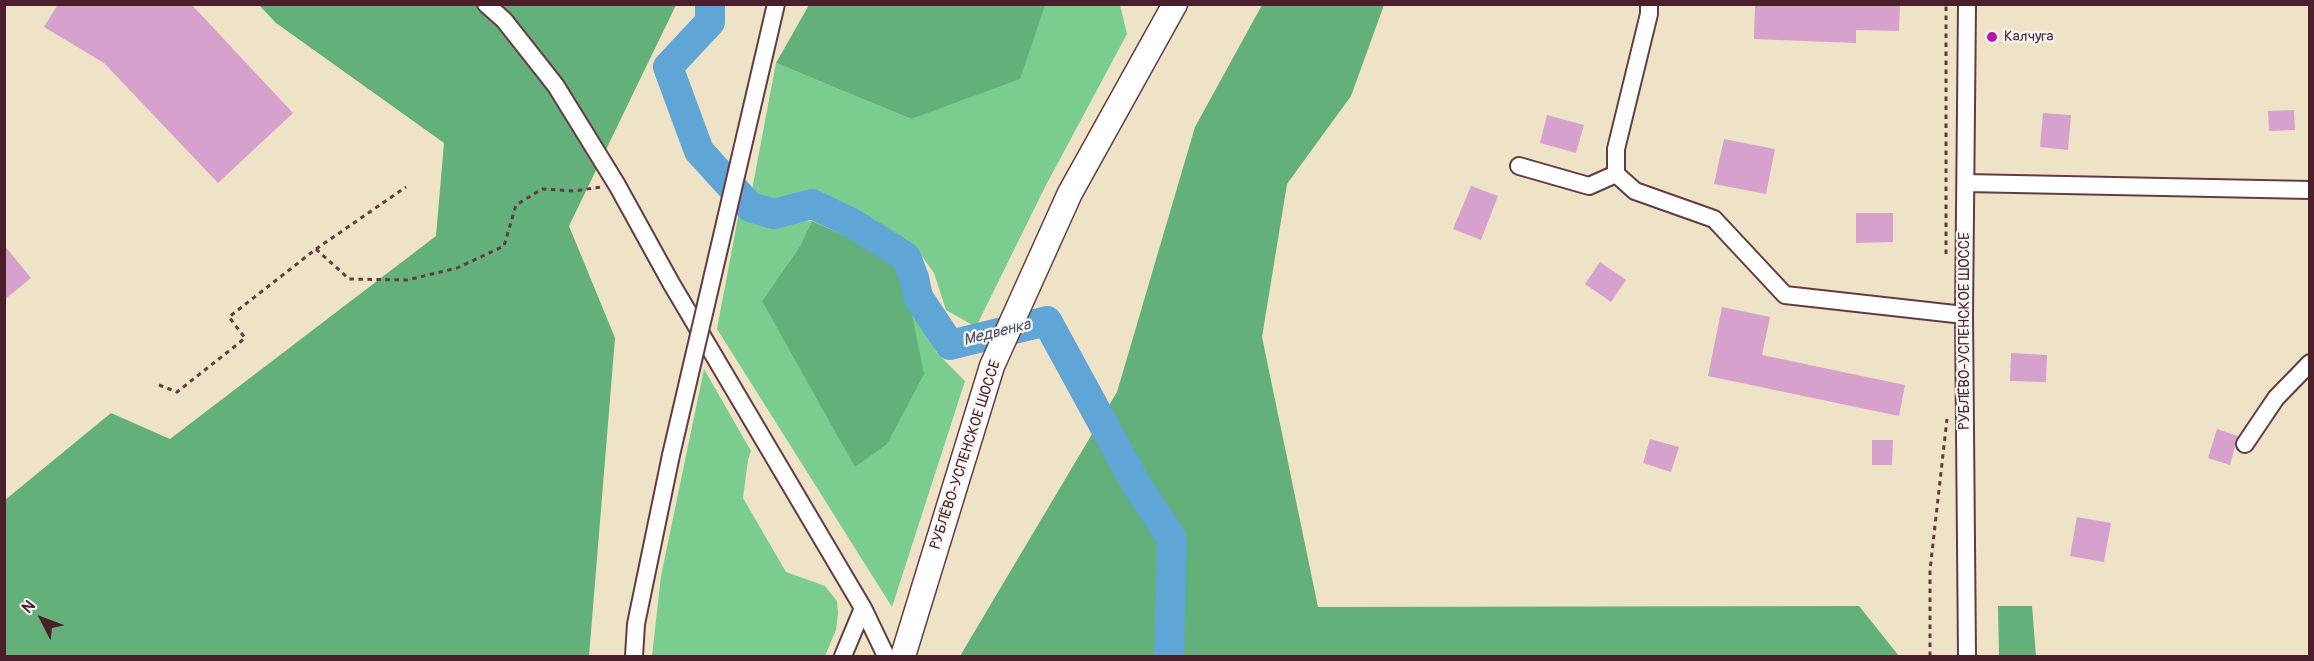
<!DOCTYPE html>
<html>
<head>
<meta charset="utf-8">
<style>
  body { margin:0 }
  #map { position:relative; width:2314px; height:661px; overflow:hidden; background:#eee3c7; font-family:Pangolin,sans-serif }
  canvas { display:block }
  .frame { position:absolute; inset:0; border:6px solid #4a1f2b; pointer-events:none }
  .north { position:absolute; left:12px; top:589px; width:60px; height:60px; -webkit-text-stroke:4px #f6f6f2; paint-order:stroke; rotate:312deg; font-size:16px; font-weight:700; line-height:24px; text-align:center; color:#4a1f2b }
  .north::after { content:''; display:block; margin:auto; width:21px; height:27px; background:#4a1f2b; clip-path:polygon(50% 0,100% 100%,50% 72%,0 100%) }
</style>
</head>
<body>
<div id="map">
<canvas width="2314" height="661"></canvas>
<div class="frame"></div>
<div class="north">N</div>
</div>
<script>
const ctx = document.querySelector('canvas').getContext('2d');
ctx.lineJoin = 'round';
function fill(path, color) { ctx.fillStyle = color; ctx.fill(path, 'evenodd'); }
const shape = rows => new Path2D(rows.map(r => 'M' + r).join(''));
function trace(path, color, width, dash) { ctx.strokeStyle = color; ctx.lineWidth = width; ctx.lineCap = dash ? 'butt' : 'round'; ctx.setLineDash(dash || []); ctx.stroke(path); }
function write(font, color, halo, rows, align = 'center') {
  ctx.font = font + ' Pangolin,sans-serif'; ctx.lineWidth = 4.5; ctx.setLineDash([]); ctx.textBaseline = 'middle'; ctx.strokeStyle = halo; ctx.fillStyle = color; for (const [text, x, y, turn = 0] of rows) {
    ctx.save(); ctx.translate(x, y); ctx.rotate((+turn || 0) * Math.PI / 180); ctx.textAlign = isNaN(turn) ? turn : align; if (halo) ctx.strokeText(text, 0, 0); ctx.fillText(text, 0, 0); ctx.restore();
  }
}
fill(shape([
  [1045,5,1120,5,1127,34,1045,187,976,327,946,310,934,273,913,244,814,193,771,202,752,190,776,63,911,119,1042,10],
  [739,212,769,223,812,221,800,246,762,301,923,374,908,294,936,352,965,381,892,607,717,329],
  [704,369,751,451,748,460,743,498,786,572,825,586,837,601,838,613,836,630,825,656,652,656,661,576]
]), '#7bcd8f');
fill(shape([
  [259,5,676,5,569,226,615,338,589,656,5,656,5,500,111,413,170,439,436,236,444,143,276,23],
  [809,5,809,4,1045,5,1020,79,911,119,776,63],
  [1262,5,1384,5,1351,96,1287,184,1262,337,1318,607,1859,606,1899,656,960,656,1117,392,1195,127],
  [812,221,892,257,908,294,924,374,887,444,855,467,762,301,800,246],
  [1998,606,2032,606,2036,656,1999,656]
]), '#64b07a');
trace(shape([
  [710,4,710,22,668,67,699,151,750,207,774,214,812,204,850,222,906,257,914,278,918,297,950,345,1047,321,1136,484,1172,539,1169,656]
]), '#5fa5d5', 30);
fill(shape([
  [58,4,191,4,293,113,218,183,104,63,44,27],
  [1755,4,1900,4,1899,31,1856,30,1856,43,1754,39],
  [2294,110,2295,130,2269,131,2268,111],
  [2043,113,2071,115,2068,150,2040,147],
  [1547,115,1584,125,1576,153,1540,143],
  [1724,139,1775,149,1766,194,1714,184],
  [1471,186,1498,196,1481,240,1453,229],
  [1856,213,1893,213,1893,242,1856,243],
  [4,245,31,278,4,300],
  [1600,262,1626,280,1611,302,1585,284],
  [1722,307,1770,317,1762,355,1905,385,1899,416,1708,376],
  [2011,353,2047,355,2046,382,2010,381],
  [2217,429,2238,436,2230,465,2208,458],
  [1650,439,1679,447,1671,472,1643,463],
  [1872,440,1893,440,1892,465,1872,465],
  [2077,517,2111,523,2104,562,2070,556]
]), '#d6a2cd');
const minor = shape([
  [486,4,504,20,556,86,617,185,671,283,863,608,886,656],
  [1649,4,1649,14,1616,149,1616,174,1635,191,1714,219,1785,295,1964,315],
  [1967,4,1964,315,1967,656],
  [1519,166,1589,186,1616,174],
  [1966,183,2310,190],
  [2245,444,2276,398,2310,363],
  [634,656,636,624,671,455],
  [843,656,863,608]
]);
const secondary = shape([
  [903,656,992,366,1070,193,1175,4]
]);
trace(minor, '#633c42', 20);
trace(secondary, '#633c42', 27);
trace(shape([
  [316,249,349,279,407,280,457,268,504,246,516,205,542,189,574,191,601,187],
  [1946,254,1946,4],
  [159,385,177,392,234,347,245,338,229,317,316,249,406,187],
  [1930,656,1930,570,1947,419]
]), '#633c42', 3, [4.5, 4.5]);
trace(minor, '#fff', 16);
trace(secondary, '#fff', 24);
const minorBridge = shape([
  [671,455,776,4]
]);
trace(minorBridge, '#633c42', 20, []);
trace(minorBridge, '#fff', 16);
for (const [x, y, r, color] of [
  [1992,37,6,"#b5179e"]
]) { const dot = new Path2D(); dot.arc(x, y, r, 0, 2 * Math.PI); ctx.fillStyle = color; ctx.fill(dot); trace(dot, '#f6f6f2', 2); }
write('15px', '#4a1f2b', '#f6f6f2', [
  ["Калчуга",2004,37]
], 'left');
write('15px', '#4a1f2b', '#f6f6f2', [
  ["РУБЛЁВО-УСПЕНСКОЕ ШОССЕ",1965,331,-90],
  ["РУБЛЁВО-УСПЕНСКОЕ ШОССЕ",966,455,-72]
]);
write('italic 16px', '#52556f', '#f6f6f2', [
  ["Медвенка",997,333,-14]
]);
</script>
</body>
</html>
